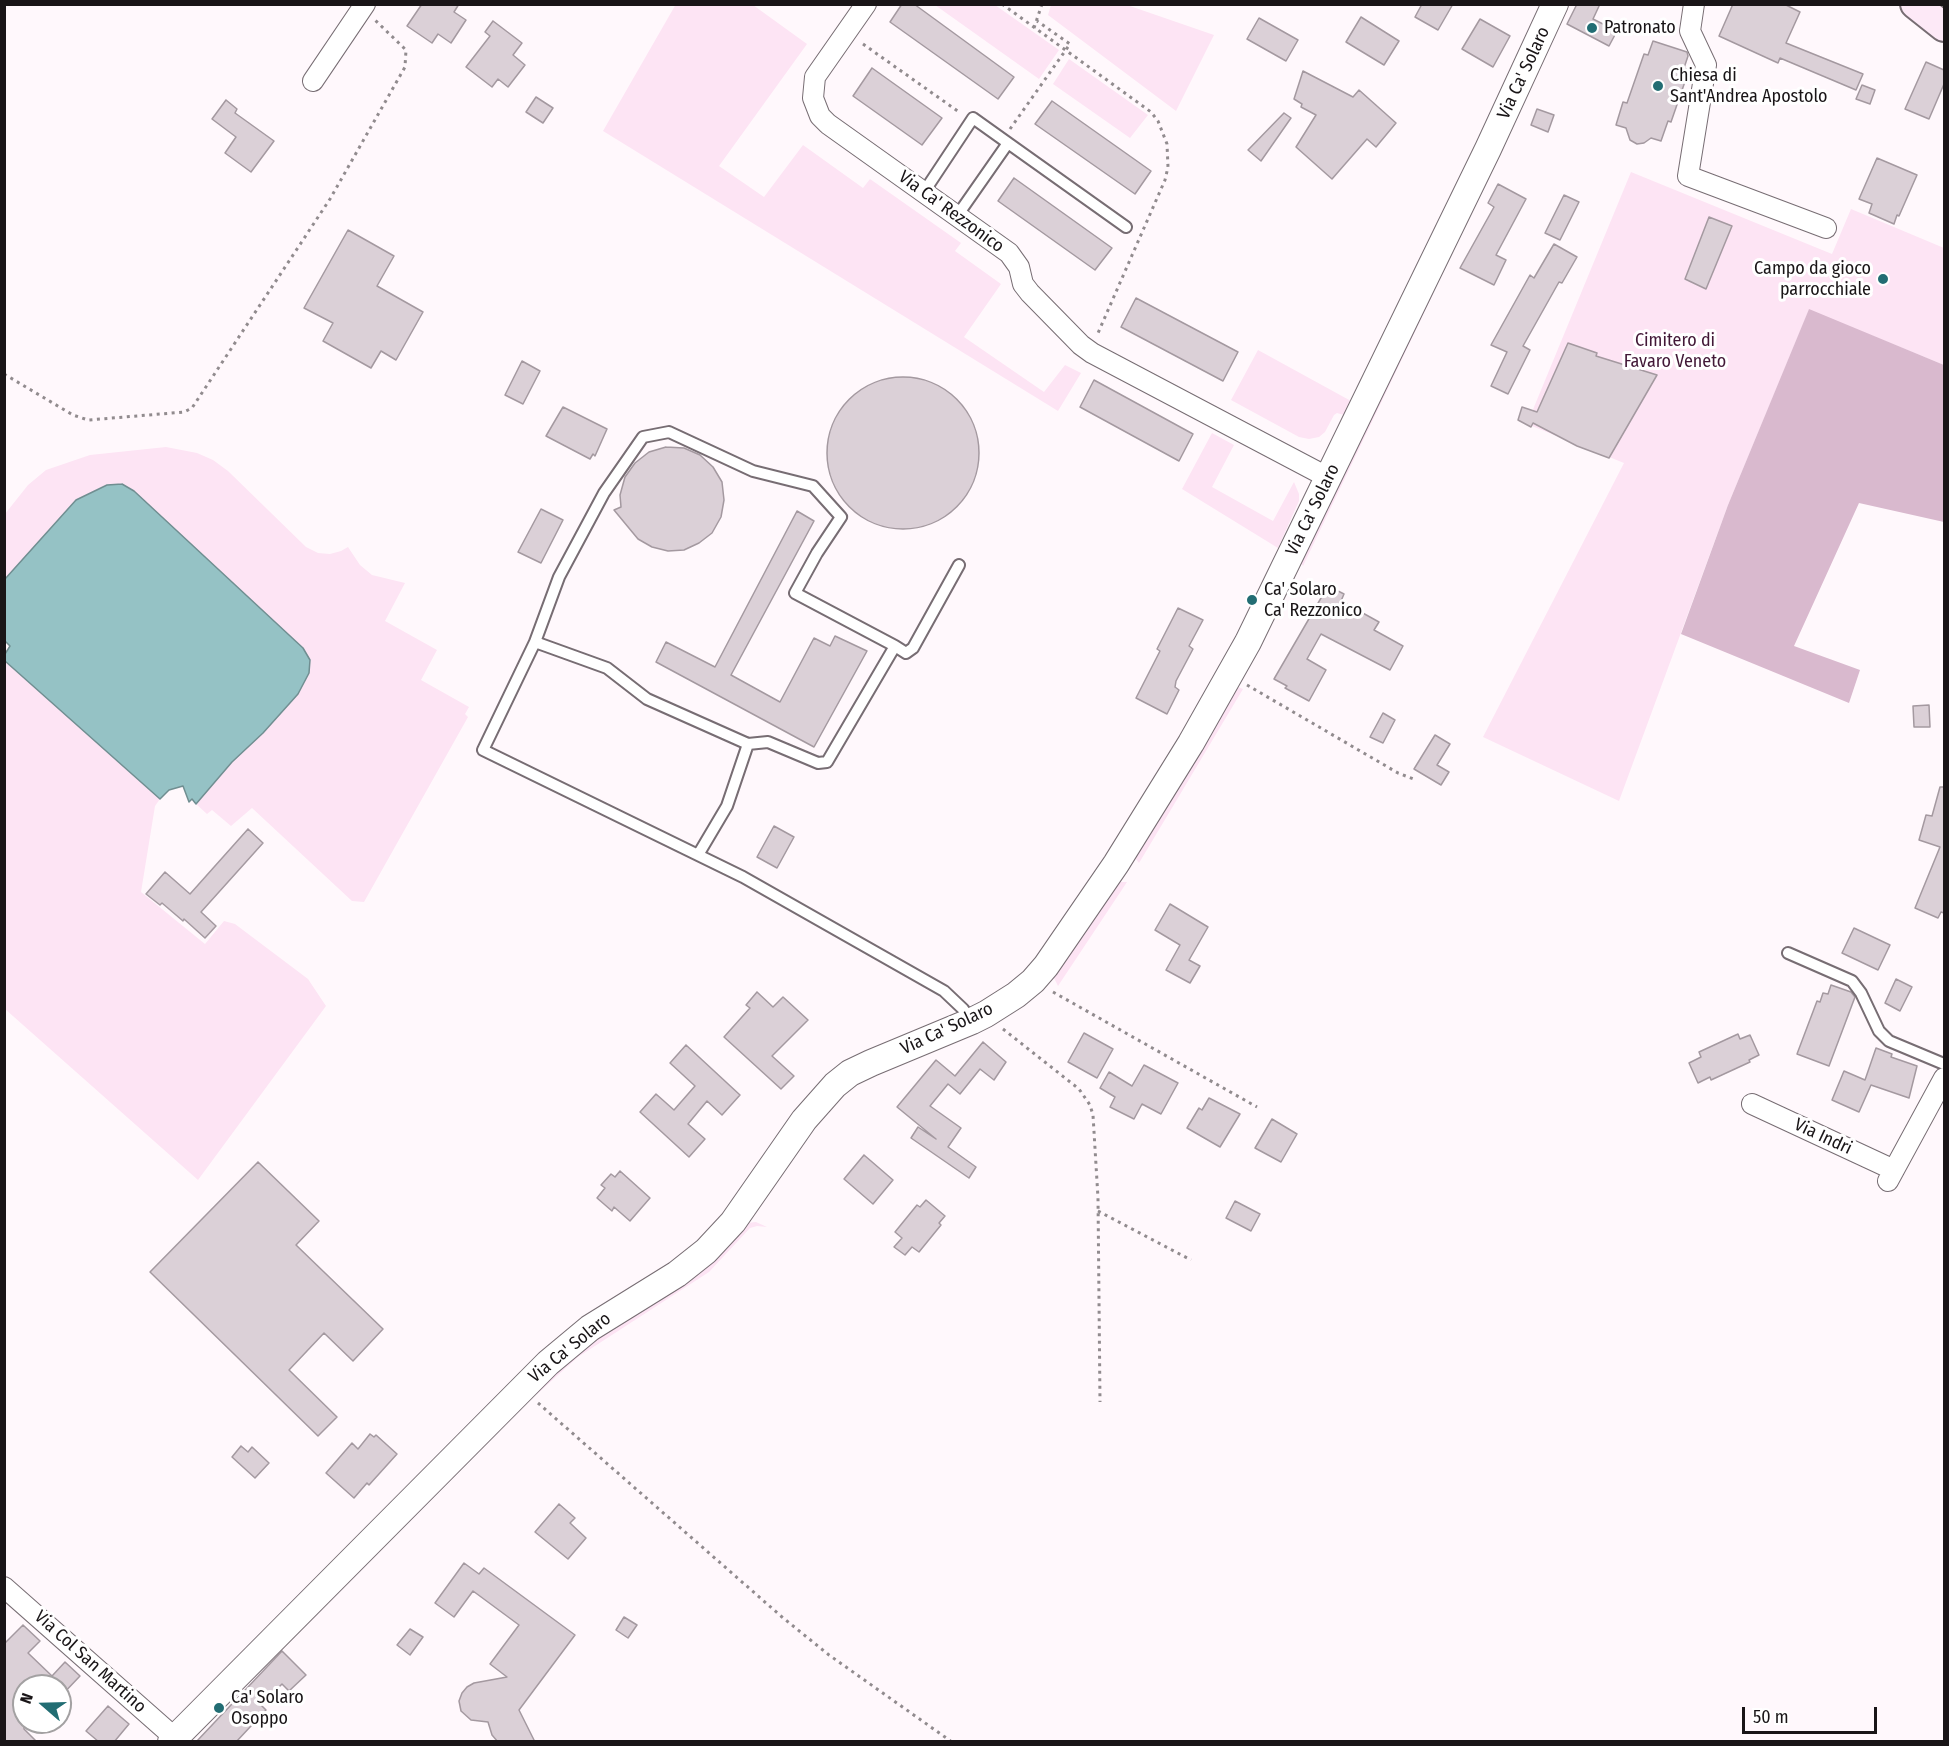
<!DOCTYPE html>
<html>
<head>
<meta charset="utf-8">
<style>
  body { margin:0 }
  #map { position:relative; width:1949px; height:1746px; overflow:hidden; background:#fff8fc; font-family:"Fira Sans Condensed",sans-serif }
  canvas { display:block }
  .frame { position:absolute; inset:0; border:6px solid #191517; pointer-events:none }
  .north { position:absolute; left:12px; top:1674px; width:60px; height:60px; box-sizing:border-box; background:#fff; border:2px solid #a3a1a2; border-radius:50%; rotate:290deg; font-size:16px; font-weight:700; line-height:24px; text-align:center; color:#191517 }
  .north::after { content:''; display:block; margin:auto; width:21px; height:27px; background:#226d73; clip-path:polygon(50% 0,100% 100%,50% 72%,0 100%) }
  .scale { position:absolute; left:1742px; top:1707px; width:135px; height:27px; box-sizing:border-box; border:3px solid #191517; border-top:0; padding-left:8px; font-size:18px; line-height:21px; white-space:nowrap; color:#191517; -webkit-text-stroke:4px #fff; paint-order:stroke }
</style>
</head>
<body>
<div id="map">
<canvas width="1949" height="1746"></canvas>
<div class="frame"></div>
<div class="north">N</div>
<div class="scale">50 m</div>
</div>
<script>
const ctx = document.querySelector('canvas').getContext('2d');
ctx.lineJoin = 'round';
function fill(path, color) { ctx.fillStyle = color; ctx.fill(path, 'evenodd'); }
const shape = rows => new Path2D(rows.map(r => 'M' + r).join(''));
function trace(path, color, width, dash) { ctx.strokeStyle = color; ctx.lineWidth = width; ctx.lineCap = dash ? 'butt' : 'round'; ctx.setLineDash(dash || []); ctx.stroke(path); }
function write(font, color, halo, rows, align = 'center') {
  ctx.font = font + ' "Fira Sans Condensed",sans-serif'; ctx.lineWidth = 6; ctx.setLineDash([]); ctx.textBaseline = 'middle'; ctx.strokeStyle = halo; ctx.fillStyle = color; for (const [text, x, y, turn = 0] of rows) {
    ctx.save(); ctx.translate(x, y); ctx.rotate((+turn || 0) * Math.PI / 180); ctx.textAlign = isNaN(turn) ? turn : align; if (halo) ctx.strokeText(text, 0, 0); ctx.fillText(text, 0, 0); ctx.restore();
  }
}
fill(shape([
  [676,4,753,5,807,44,719,166,764,197,803,145,863,188,870,179,961,243,955,251,1001,284,964,337,1044,392,1065,365,1081,373,1058,411,603,131],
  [935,5,995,5,1059,50,1039,79],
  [1051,5,1127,5,1214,35,1176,111,1048,15],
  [1069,59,1148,115,1130,138,1053,84],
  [1631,172,1832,254,1851,209,1944,248,1944,365,1809,310,1728,505,1619,801,1483,737,1624,463,1527,424],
  [1427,292,1433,294,1303,566,1300,562],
  [1258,350,1351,401,1344,415,1337,413,1334,415,1325,432,1319,437,1309,439,1299,437,1231,400],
  [1212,433,1234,445,1212,487,1273,521,1294,482,1299,494,1299,501,1278,548,1182,489],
  [166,447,197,453,213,460,228,471,306,547,318,553,330,554,341,551,348,547,360,565,372,575,405,583,385,621,437,650,421,680,469,707,465,714,468,717,364,902,352,901,252,808,231,826,212,810,207,814,196,804,232,762,263,733,298,694,309,673,303,648,134,491,122,484,76,500,5,579,5,514,28,485,46,470,90,455],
  [5,661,160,799,155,806,141,892,205,944,224,921,235,924,308,979,326,1006,198,1180,5,1009],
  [1238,687,1243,689,1139,863,1132,854,1233,688],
  [1115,882,1127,882,1058,986,1054,978,1057,971],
  [756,1222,767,1227,757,1226,750,1228,709,1272,578,1357,537,1394,535,1391,536,1385,746,1223]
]), '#fde4f4');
fill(shape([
  [1809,309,1944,365,1944,522,1859,503,1794,646,1860,670,1849,703,1681,634,1728,505]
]), '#d9b9ce');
const water = shape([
  [122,484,134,491,303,648,310,660,309,673,298,694,263,733,232,762,196,804,192,799,189,802,183,786,169,790,160,799,5,661,5,654,10,646,5,641,5,579,76,500,107,485,122,484]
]);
fill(water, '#95c2c5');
trace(water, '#708e91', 1.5);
const building = shape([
  [422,4,459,4,454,12,466,20,451,43,438,34,432,43,407,26,422,4],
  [902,4,914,4,1014,77,998,99,890,22,902,4],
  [1422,4,1453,4,1438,30,1415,17,1422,4],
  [1577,4,1600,4,1593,19,1617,31,1609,46,1567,24,1577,4],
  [1733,4,1784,4,1800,12,1786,43,1863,74,1856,90,1780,58,1778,63,1719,36,1733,4],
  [1361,17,1399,41,1384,65,1346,42,1361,17],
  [1259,18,1298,40,1286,61,1247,39,1259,18],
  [1480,19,1510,36,1493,67,1462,49,1480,19],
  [493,21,522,43,513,55,525,65,508,87,498,79,492,87,466,67,490,36,485,32,493,21],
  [1653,41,1687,52,1688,56,1684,68,1689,70,1671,122,1668,121,1661,141,1651,138,1644,143,1637,144,1630,140,1626,128,1616,125,1623,102,1627,103,1644,54,1648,55,1653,41],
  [1926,62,1944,70,1944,84,1929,119,1905,109,1926,62],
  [872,68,942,118,922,145,853,96,872,68],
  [1303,71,1353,97,1359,90,1396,123,1376,147,1367,139,1332,179,1296,147,1316,115,1301,107,1302,104,1294,99,1303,71],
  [1862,85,1875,90,1870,104,1856,99,1862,85],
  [536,97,553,108,543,123,526,112,536,97],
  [226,100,237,109,235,113,274,141,251,172,225,153,236,137,212,119,226,100],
  [1052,101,1151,171,1135,194,1035,124,1052,101],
  [1537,109,1554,115,1548,132,1531,125,1537,109],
  [1284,113,1291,118,1261,161,1248,150,1284,113],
  [1877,158,1917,175,1899,216,1897,215,1894,224,1869,213,1872,204,1859,199,1877,158],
  [1014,178,1112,248,1095,270,998,201,1014,178],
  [1498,184,1526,199,1496,255,1506,260,1494,285,1460,268,1494,207,1488,203,1498,184],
  [1564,195,1579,202,1560,240,1545,233,1564,195],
  [1709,217,1732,226,1706,289,1685,279,1709,217],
  [348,230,394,256,377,286,423,312,396,360,381,351,371,368,323,341,333,323,304,308,348,230],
  [1554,244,1577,257,1562,283,1559,282,1523,346,1530,350,1508,394,1491,386,1507,352,1491,345,1530,275,1534,278,1554,244],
  [1136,298,1238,352,1223,381,1121,327,1136,298],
  [1568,343,1597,353,1596,356,1657,375,1609,458,1577,446,1533,423,1531,427,1518,420,1522,407,1537,412,1568,343],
  [522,361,540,371,523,404,505,395,522,361],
  '827 453a76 76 0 1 1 152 0a76 76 0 1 1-152 0Z',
  [1094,380,1193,434,1179,461,1080,407,1094,380],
  [563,407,607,429,595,456,593,454,590,459,546,436,563,407],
  [666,447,684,448,700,455,713,467,722,482,724,500,721,517,712,533,699,543,684,550,668,551,652,547,638,539,614,510,621,507,620,495,625,477,635,463,649,452,666,447],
  [541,509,563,520,541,563,518,552,541,509],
  [797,511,814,521,731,675,780,702,814,638,830,646,835,636,867,651,814,747,656,662,666,642,715,667,797,511],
  [1328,586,1344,594,1341,601,1379,622,1374,630,1403,646,1390,670,1321,634,1307,659,1326,670,1309,701,1285,688,1287,686,1274,679,1328,586],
  [1178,608,1203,620,1189,646,1193,649,1176,681,1175,687,1179,690,1167,714,1136,698,1160,651,1157,649,1178,608],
  [1929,705,1930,727,1914,727,1913,706,1929,705],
  [1383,713,1395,720,1383,743,1370,737,1383,713],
  [1435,735,1450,744,1437,765,1449,772,1441,785,1414,769,1435,735],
  [1940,787,1944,787,1944,913,1941,912,1938,918,1915,908,1940,847,1919,840,1926,815,1932,816,1940,787],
  [774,826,794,837,777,868,757,857,774,826],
  [248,829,263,843,201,912,216,926,205,938,184,919,183,921,162,903,160,905,146,894,165,872,190,894,248,829],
  [1170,904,1208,927,1189,960,1200,966,1190,983,1166,970,1180,945,1155,930,1170,904],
  [1854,928,1890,945,1878,970,1842,953,1854,928],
  [1896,979,1912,987,1900,1011,1885,1003,1896,979],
  [1831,985,1851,992,1855,997,1829,1066,1797,1054,1817,1001,1820,1002,1823,993,1828,994,1831,985],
  [757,992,773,1007,783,997,808,1020,772,1056,794,1076,781,1089,724,1037,750,1008,746,1005,757,992],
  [1084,1033,1113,1049,1097,1078,1068,1062,1084,1033],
  [1738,1034,1740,1039,1750,1035,1759,1055,1749,1060,1750,1062,1711,1080,1710,1077,1698,1083,1689,1063,1701,1057,1699,1052,1738,1034],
  [983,1042,1006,1062,994,1080,980,1069,960,1094,948,1084,930,1106,961,1128,948,1147,976,1167,969,1178,911,1138,918,1127,936,1139,897,1107,936,1060,955,1076,983,1042],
  [686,1045,740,1095,722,1115,707,1101,688,1124,705,1139,689,1157,640,1112,656,1094,674,1110,695,1086,670,1063,686,1045],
  [1876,1048,1892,1054,1891,1057,1917,1066,1909,1098,1871,1085,1859,1112,1832,1100,1844,1071,1865,1080,1876,1048],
  [1144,1065,1178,1083,1161,1114,1142,1104,1134,1119,1110,1107,1115,1097,1100,1088,1109,1072,1132,1086,1144,1065],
  [1209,1098,1240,1114,1220,1147,1187,1128,1199,1108,1202,1110,1209,1098],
  [1272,1119,1297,1134,1281,1162,1255,1148,1272,1119],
  [864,1155,893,1180,873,1204,844,1179,864,1155],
  [258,1162,319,1221,296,1245,383,1329,353,1361,324,1333,289,1370,337,1417,318,1436,150,1272,258,1162],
  [620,1171,650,1198,630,1221,614,1207,612,1211,597,1198,605,1188,601,1185,611,1174,615,1177,620,1171],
  [926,1200,945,1216,939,1223,941,1225,919,1252,912,1247,905,1255,894,1247,902,1238,895,1232,917,1205,920,1207,926,1200],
  [1235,1201,1260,1214,1251,1231,1226,1218,1235,1201],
  [370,1434,374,1437,376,1435,397,1454,369,1485,367,1483,354,1498,326,1473,352,1443,358,1449,370,1434],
  [241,1446,248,1452,252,1447,269,1463,255,1478,232,1457,241,1446],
  [559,1504,575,1518,570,1523,586,1538,568,1559,535,1532,559,1504],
  [464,1563,479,1574,484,1568,575,1635,519,1710,535,1742,498,1742,492,1735,488,1722,471,1720,461,1711,459,1701,462,1693,467,1687,474,1683,507,1677,490,1664,519,1625,473,1591,454,1617,435,1603,464,1563],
  [624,1617,637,1625,628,1638,616,1630,624,1617],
  [23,1625,40,1641,28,1653,52,1676,65,1662,80,1676,60,1697,60,1686,24,1686,24,1729,37,1742,4,1742,4,1644,23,1625],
  [410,1629,423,1637,410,1655,397,1645,410,1629],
  [282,1651,306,1675,289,1691,282,1684,261,1705,266,1710,236,1742,196,1742,282,1651],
  [108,1706,129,1724,114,1742,99,1742,86,1731,108,1706]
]);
fill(building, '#dbd0d7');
trace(building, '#a499a0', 1.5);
const service = shape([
  [1008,143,1126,227],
  [924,192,973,118,1008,143,957,216],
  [535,642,559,577,604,493,643,437,669,432,753,471,813,486,841,517,817,553,795,593,895,646,827,762,818,763,768,742,748,744],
  [895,646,906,653,913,648,959,565],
  [698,855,727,806,748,744,647,699,607,668,535,642,483,750,743,877,944,991,963,1009,972,1021],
  [1788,953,1852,981,1861,993,1879,1031,1889,1041,1944,1064]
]);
const minor = shape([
  [866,4,815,77,813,98,820,116,828,124,1009,253,1019,267,1023,284,1030,293,1081,345,1092,353,1329,478],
  [1694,4,1690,31,1706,65,1688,176,1826,228],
  [313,81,365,4],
  [1752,1104,1894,1170],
  [1888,1181,1944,1078],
  [4,1587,175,1738]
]);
const tertiary = shape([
  [171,1742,548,1363,590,1328,677,1274,706,1251,733,1222,804,1120,835,1085,850,1073,871,1063,972,1021,986,1014,1016,995,1033,981,1046,966,1116,864,1191,743,1248,642,1488,149,1555,4]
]);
const secondary = shape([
  [1915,4,1944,27]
]);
trace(service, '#776d73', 14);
trace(minor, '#776d73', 22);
trace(tertiary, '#776d73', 28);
trace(secondary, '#776d73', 32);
trace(shape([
  [1002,4,1151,112,1158,121,1167,144,1168,167,1165,180,1098,333],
  [1034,28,1042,4],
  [863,44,959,112],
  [1010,129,1070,44,1037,21],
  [4,374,73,415,88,420,184,412,192,408,330,199,405,67,406,50,375,20],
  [1247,685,1398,773,1416,780],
  [1053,992,1257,1107],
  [1003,1029,1079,1089,1090,1105,1093,1115,1098,1198,1100,1402],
  [1098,1211,1191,1260],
  [538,1403,782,1617,829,1655,952,1742]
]), '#918b8e', 3, [3, 4.5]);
trace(service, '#fff', 10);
trace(minor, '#fff', 20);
trace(tertiary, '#fff', 26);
trace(secondary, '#fde9f7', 28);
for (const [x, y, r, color] of [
  [1592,28,6,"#226d73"],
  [1658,86,6,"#226d73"],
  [1883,279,6,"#226d73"],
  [1252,600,6,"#226d73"],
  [219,1708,6,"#226d73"]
]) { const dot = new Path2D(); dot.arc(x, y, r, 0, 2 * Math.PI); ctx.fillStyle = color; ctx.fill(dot); trace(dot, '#fff', 2); }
write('18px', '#191517', '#fff', [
  ["Patronato",1604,28],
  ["Chiesa di",1670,76],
  ["Sant'Andrea Apostolo",1670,97],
  ["Campo da gioco",1871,269,"right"],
  ["parrocchiale",1871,290,"right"],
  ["Ca' Solaro",1264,590],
  ["Ca' Rezzonico",1264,611],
  ["Ca' Solaro",231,1698],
  ["Osoppo",231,1719]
], 'left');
write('18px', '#191517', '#fff', [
  ["Via Ca' Solaro",1524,73,-65],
  ["Via Ca' Rezzonico",951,212,36],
  ["Via Ca' Solaro",1313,510,-64],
  ["Via Ca' Solaro",947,1029,-25],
  ["Via Indri",1823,1137,25],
  ["Via Ca' Solaro",570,1348,-39],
  ["Via Col San Martino",90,1662,42]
]);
write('18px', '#421837', '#fff', [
  ["Cimitero di",1675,341],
  ["Favaro Veneto",1675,362]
]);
</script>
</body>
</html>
